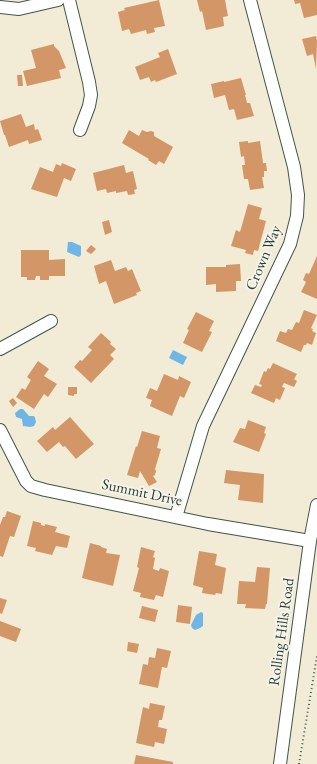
<!DOCTYPE html>
<html>
<head>
<meta charset="utf-8">
<style>
  body { margin:0 }
  canvas { display:block; background:#f2ebd5 }
</style>
</head>
<body>
<canvas width="317" height="764"></canvas>
<script>
const ctx = document.querySelector('canvas').getContext('2d');
ctx.lineJoin = 'round';
function fill(path, color) { ctx.fillStyle = color; ctx.fill(path, 'evenodd'); }
const shape = rows => new Path2D(rows.map(r => 'M' + r).join(''));
function trace(path, color, width, dash) { ctx.strokeStyle = color; ctx.lineWidth = width; ctx.lineCap = dash ? 'butt' : 'round'; ctx.setLineDash(dash || []); ctx.stroke(path); }
function write(font, color, halo, rows, align = 'center') {
  ctx.font = font + ' "EB Garamond",serif'; ctx.lineWidth = 4; ctx.setLineDash([]); ctx.textBaseline = 'middle'; ctx.strokeStyle = halo; ctx.fillStyle = color; for (const [text, x, y, turn = 0] of rows) {
    ctx.save(); ctx.translate(x, y); ctx.rotate((+turn || 0) * Math.PI / 180); ctx.textAlign = isNaN(turn) ? turn : align; if (halo) ctx.strokeText(text, 0, 0); ctx.fillText(text, 0, 0); ctx.restore();
  }
}
fill(shape([
  [68,242,72,242,81,246,81,255,79,257,67,252],
  [173,350,187,357,183,365,169,358],
  [20,409,23,409,29,416,34,416,35,418,36,422,34,426,30,427,23,426,22,419,16,417,15,413],
  [201,612,203,613,203,626,200,628,195,630,192,628,191,625,196,615]
]), '#6fb6e6');
fill(shape([
  [159,0,165,26,154,28,155,32,147,34,146,30,131,34,129,29,122,31,118,12,125,10,124,8],
  [197,0,225,0,228,16,223,17,224,26,206,30,202,11,200,12],
  [294,0,317,0,317,15,304,18,300,3,295,4],
  [316,36,317,41,316,69,313,54,307,56,302,39],
  [54,44,54,46,59,51,66,68,59,70,61,78,27,86,23,71,36,68,31,50],
  [168,49,177,74,156,82,155,80,151,82,149,77,140,80,135,67,160,57,158,53],
  [17,75,22,75,23,86,18,86],
  [241,78,246,95,245,95,247,103,250,103,254,116,237,120,234,109,229,110,225,95,214,98,211,84,224,81,224,82],
  [21,114,26,127,34,124,35,130,38,129,42,140,29,144,28,140,9,147,5,135,4,135,0,121],
  [129,130,139,136,142,130,147,132,151,131,154,132,154,136,173,147,164,164,159,161,156,165,148,160,149,159,122,143],
  [248,141,248,143,260,141,263,163,266,163,267,171,264,171,264,177,262,177,264,188,250,190,248,179,244,179,242,165,245,165,244,156,241,157,239,142],
  [62,163,76,169,71,181,64,178,57,197,31,189,40,167,53,172,56,164,61,166],
  [124,165,126,173,133,171,137,189,134,190,135,194,128,195,127,191,116,193,116,191,107,193,106,189,97,191,93,173],
  [248,204,262,208,259,219,266,221,258,251,254,250,253,255,245,253,246,250,231,246,236,230,240,232],
  [109,220,112,232,105,235,102,222],
  [91,245,96,249,91,254,86,251],
  [21,250,49,250,49,260,65,259,65,276,49,276,49,280,40,280,40,276,36,276,35,280,27,280,27,277,21,277],
  [317,256,317,299,301,292,306,282,303,280,306,273,309,274],
  [111,260,115,271,126,267,128,271,132,269,141,291,136,293,137,295,114,304,106,281,99,284,94,266],
  [240,264,241,281,236,281,236,291,216,292,216,284,206,285,206,267,226,267,226,265],
  [304,310,317,315,311,328,313,329,312,331,316,333,312,345,307,343,306,345,304,345,301,352,276,341,280,331,286,333,288,329,292,330,296,322,299,323],
  [196,312,214,321,209,331,212,332,202,352,183,343,189,330,187,329],
  [101,333,111,342,110,344,116,349,110,355,114,359,91,383,74,367,80,360,82,361,92,350,88,347],
  [38,361,49,369,44,376,57,384,48,397,44,394,34,409,16,397,22,388,25,390,31,380,27,377],
  [273,363,297,374,294,379,297,381,294,387,284,383,282,387,285,388,280,400,276,398,274,403,251,393,255,385,261,387,262,385,259,384,264,371,266,372,268,368,270,369],
  [164,374,178,380,179,376,191,382,184,398,180,396,172,416,150,406,152,400,146,398,150,388,157,391],
  [68,387,77,387,77,394,74,394,74,396,68,395],
  [13,398,17,403,13,407,9,401],
  [70,417,94,444,76,459,65,446,63,447,59,442,47,452,37,441,53,427,55,430],
  [248,420,266,427,264,433,266,434,259,452,233,442,240,428,245,429],
  [142,431,160,436,157,448,161,449,155,469,156,471,155,475,153,476,157,482,149,486,140,471,138,478,127,475,136,446,137,447],
  [226,470,264,474,263,503,238,500,240,485,224,483],
  [7,511,21,516,14,537,10,536,3,557,0,556,0,525,3,517,5,517],
  [33,521,41,523,41,525,45,526,45,524,57,527,55,532,70,536,67,548,56,546,52,555,35,551,36,548,27,546],
  [90,543,101,546,101,547,107,549,106,553,120,555,113,586,82,578],
  [141,547,155,551,153,557,155,558,153,569,159,571,160,568,169,571,163,597,156,595,154,600,140,597,141,593,133,591,139,568,137,567],
  [199,551,217,554,215,565,226,568,222,594,216,593,215,595,202,593,203,588,193,585],
  [257,567,270,568,267,604,266,604,265,609,245,608,246,604,237,604,239,581,255,582],
  [0,598,7,600,2,614,0,613],
  [178,605,192,607,190,624,176,622],
  [142,606,158,610,155,622,139,618],
  [0,621,21,629,16,642,0,636],
  [128,642,139,644,137,653,127,651],
  [157,648,171,651,167,668,162,667,158,688,139,684,143,664,148,665,149,657,155,658],
  [150,703,165,706,162,720,159,720,158,727,167,729,164,744,155,742,154,747,136,743,143,707,149,709],
  [136,755,173,762,173,764,134,764]
]), '#d29667');
const minor = shape([
  [69,0,89,82,91,95,89,106,80,130],
  [0,7,19,9,58,0],
  [0,349,51,321],
  [0,430,26,481,31,486,45,490,208,524,310,541],
  [176,517,203,426,290,244,297,216,298,195,294,167,250,0],
  [280,764,310,541,317,505]
]);
trace(minor, '#3f574c', 14);
trace(shape([
  [299,764,317,656]
]), '#3f574c', 2, [1, 3]);
trace(minor, '#fff', 12);
write('15px', '#1f3d34', '#f7f3e8', [
  ["Crown Way",264,258,-67],
  ["Summit Drive",142,493,12],
  ["Rolling Hills Road",282,632,-82]
]);
</script>
</body>
</html>
